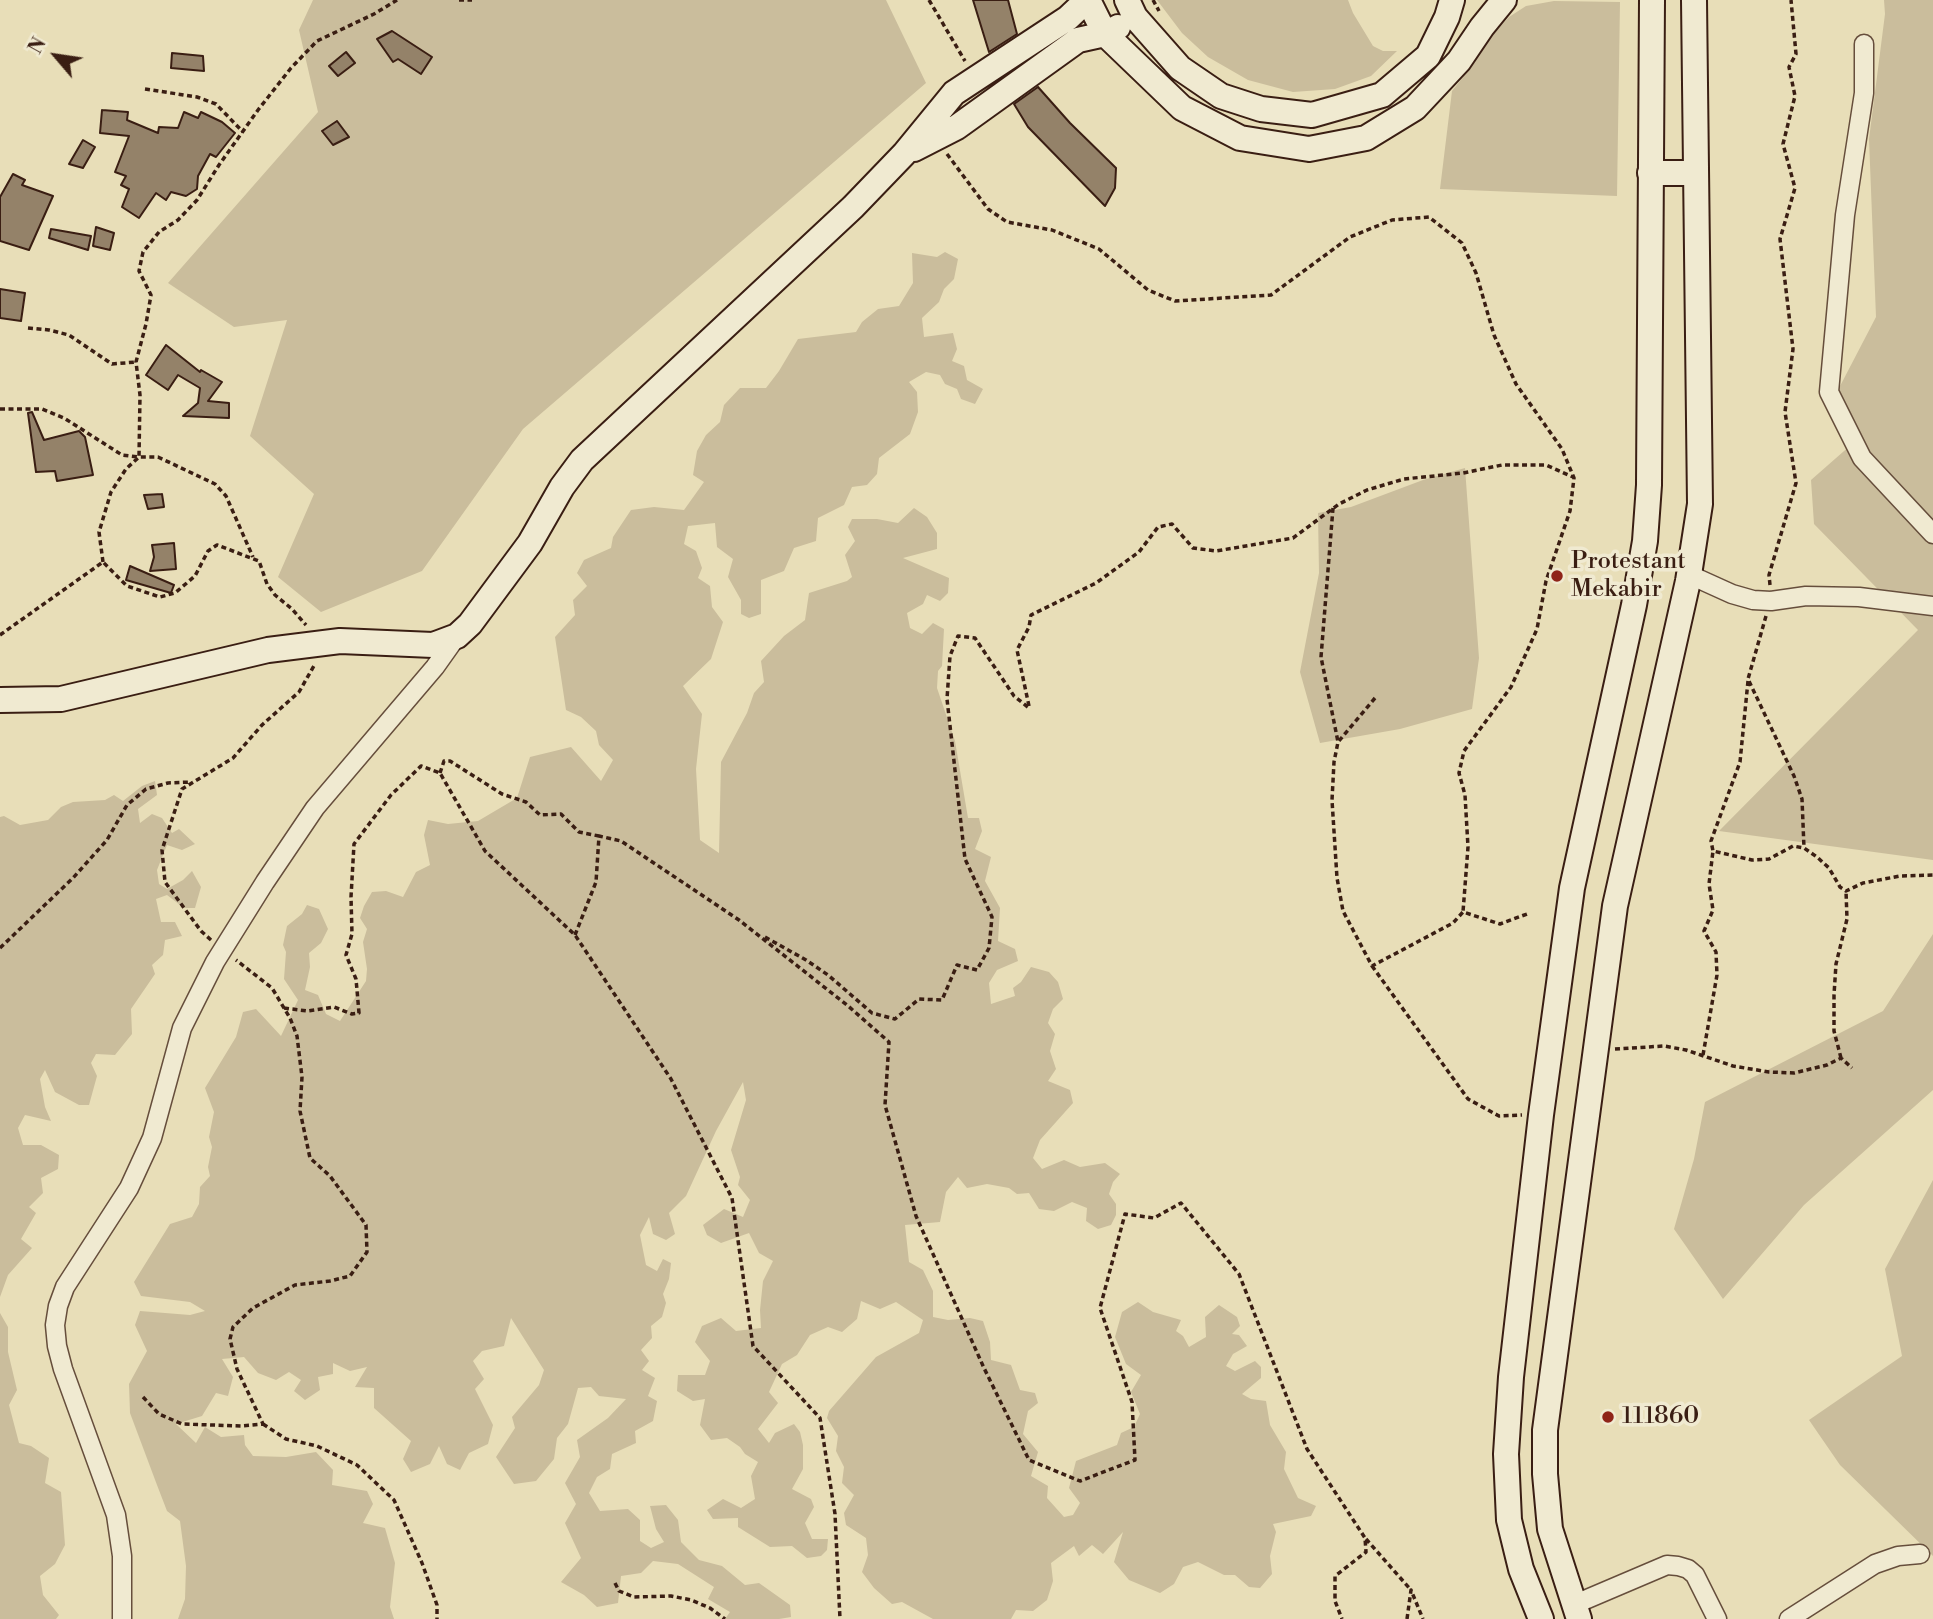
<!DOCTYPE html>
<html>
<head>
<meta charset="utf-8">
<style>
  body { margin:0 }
  #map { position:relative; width:1933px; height:1619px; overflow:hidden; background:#e8deb8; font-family:"Libre Bodoni",serif }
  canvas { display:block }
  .north { position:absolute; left:21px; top:21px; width:70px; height:70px; -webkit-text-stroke:5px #f0ead1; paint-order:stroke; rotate:299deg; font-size:19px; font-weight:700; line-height:28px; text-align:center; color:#3a1e13 }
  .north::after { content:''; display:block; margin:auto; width:24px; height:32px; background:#3a1e13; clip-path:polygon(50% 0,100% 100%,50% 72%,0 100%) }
</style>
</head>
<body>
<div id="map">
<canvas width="1933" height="1619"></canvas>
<div class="north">N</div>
</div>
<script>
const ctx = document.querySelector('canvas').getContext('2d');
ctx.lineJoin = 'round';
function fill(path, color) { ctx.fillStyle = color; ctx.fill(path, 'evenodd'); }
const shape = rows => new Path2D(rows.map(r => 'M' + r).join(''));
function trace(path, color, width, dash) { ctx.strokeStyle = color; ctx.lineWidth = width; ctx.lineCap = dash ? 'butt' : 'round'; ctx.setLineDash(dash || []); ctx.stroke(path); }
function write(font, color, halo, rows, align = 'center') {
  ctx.font = font + ' "Libre Bodoni",serif'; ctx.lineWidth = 7; ctx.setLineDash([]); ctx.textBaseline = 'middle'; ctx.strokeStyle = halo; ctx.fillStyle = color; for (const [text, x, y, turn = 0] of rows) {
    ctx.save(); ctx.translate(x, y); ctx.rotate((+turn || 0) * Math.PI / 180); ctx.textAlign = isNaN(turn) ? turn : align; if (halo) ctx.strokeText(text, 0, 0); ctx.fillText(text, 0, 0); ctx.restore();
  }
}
fill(shape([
  [313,0,886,0,926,83,523,429,422,571,321,612,278,577,314,494,250,436,287,320,234,327,168,283,318,112,299,30],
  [1157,0,1348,0,1353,13,1373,46,1383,51,1397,51,1371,76,1335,89,1293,92,1248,80,1208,57,1182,33],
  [1884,0,1933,0,1933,860,1719,831,1918,630,1814,524,1811,480,1860,437,1838,390,1876,317,1869,139,1885,14],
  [1554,1,1620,2,1617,196,1440,189,1452,91,1472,66,1488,40,1509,17,1526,6],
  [945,252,958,259,954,279,944,289,939,302,922,318,924,337,953,333,957,349,952,361,964,366,967,380,983,389,975,404,961,399,957,389,945,384,940,375,926,372,909,382,917,392,918,412,910,434,879,458,877,474,867,485,852,487,844,505,818,518,816,541,794,548,784,571,761,580,761,614,749,618,741,614,741,600,728,577,733,559,717,547,715,523,688,526,684,544,696,551,702,568,698,578,710,586,712,607,723,622,711,659,683,686,702,714,696,769,700,840,719,853,721,762,747,713,754,693,764,682,761,661,784,636,805,620,809,593,847,581,852,577,845,555,855,541,848,527,852,519,877,519,898,523,914,508,927,517,937,533,937,549,903,558,949,578,948,593,940,601,927,595,923,604,907,613,910,628,922,634,933,623,944,629,942,666,938,671,937,688,955,741,968,818,979,818,982,831,975,849,991,857,985,881,1000,908,998,941,1015,949,1018,961,997,970,989,983,991,1004,1015,996,1013,988,1021,982,1031,967,1049,972,1058,982,1063,999,1053,1009,1048,1023,1055,1034,1050,1051,1056,1069,1048,1081,1070,1090,1073,1103,1040,1140,1033,1158,1042,1169,1064,1160,1080,1167,1105,1163,1120,1174,1113,1182,1109,1194,1116,1204,1116,1215,1111,1225,1098,1229,1086,1221,1087,1208,1072,1202,1054,1211,1039,1209,1029,1193,1017,1194,1009,1188,987,1184,967,1188,958,1177,946,1192,940,1222,905,1225,909,1262,923,1270,933,1291,933,1317,948,1320,970,1318,983,1321,990,1342,991,1360,1011,1365,1020,1390,1035,1393,1038,1403,1028,1411,1023,1434,1038,1452,1031,1476,1048,1486,1047,1498,1064,1517,1073,1515,1080,1503,1069,1488,1076,1461,1117,1445,1121,1433,1134,1427,1140,1414,1131,1392,1141,1375,1126,1364,1115,1337,1122,1312,1138,1302,1153,1312,1181,1320,1176,1331,1183,1336,1189,1347,1206,1337,1205,1317,1219,1305,1237,1317,1240,1326,1232,1334,1239,1335,1247,1346,1233,1354,1226,1366,1235,1371,1255,1361,1261,1367,1261,1378,1242,1394,1251,1399,1266,1401,1270,1425,1286,1452,1284,1469,1298,1498,1316,1506,1311,1516,1273,1524,1276,1532,1270,1556,1272,1574,1260,1588,1249,1587,1235,1575,1224,1575,1198,1562,1183,1567,1174,1584,1160,1593,1129,1580,1114,1562,1123,1532,1103,1554,1092,1545,1079,1556,1074,1546,1051,1563,1053,1581,1047,1600,1033,1611,1016,1610,1011,1619,933,1619,902,1602,892,1604,874,1588,862,1572,868,1555,866,1538,846,1525,844,1513,854,1495,842,1483,844,1467,836,1451,838,1436,827,1418,829,1411,876,1357,919,1333,923,1320,896,1302,880,1309,861,1301,857,1319,842,1332,828,1327,810,1335,797,1355,782,1364,769,1392,778,1403,758,1429,769,1443,775,1433,794,1424,800,1432,803,1445,803,1469,792,1489,811,1499,814,1507,805,1523,812,1539,828,1539,827,1550,821,1556,807,1558,792,1546,770,1547,738,1527,738,1518,713,1519,707,1510,723,1499,741,1508,755,1499,751,1476,758,1462,745,1454,740,1447,727,1438,711,1440,700,1425,705,1399,693,1401,677,1391,678,1375,705,1375,710,1361,695,1342,702,1326,721,1318,736,1331,761,1328,760,1310,763,1281,773,1261,759,1253,749,1233,721,1243,707,1235,703,1225,724,1209,743,1217,750,1200,738,1185,740,1177,731,1150,746,1100,743,1082,716,1131,686,1196,669,1213,675,1234,666,1240,653,1234,649,1217,640,1235,646,1265,657,1271,663,1259,671,1263,669,1279,663,1294,666,1303,662,1317,651,1326,652,1338,641,1350,649,1361,642,1370,655,1378,648,1396,657,1401,653,1421,635,1431,636,1443,612,1454,610,1469,597,1477,589,1493,600,1511,628,1509,640,1520,640,1541,651,1548,664,1542,656,1529,650,1506,666,1505,678,1520,681,1542,699,1560,722,1566,745,1585,759,1583,790,1605,791,1617,779,1619,725,1619,730,1612,708,1599,714,1587,678,1564,653,1561,641,1573,621,1576,618,1603,597,1607,584,1595,561,1582,581,1558,565,1523,576,1504,565,1483,580,1457,577,1440,608,1418,626,1399,599,1396,591,1387,578,1388,568,1424,557,1438,554,1459,536,1481,514,1484,496,1457,515,1428,512,1417,539,1385,544,1370,511,1318,504,1346,482,1351,473,1361,484,1379,475,1389,493,1425,488,1444,469,1453,460,1470,447,1464,439,1446,430,1464,411,1472,403,1459,411,1441,374,1408,374,1388,355,1387,367,1367,350,1371,333,1363,333,1374,318,1377,320,1390,305,1400,294,1391,301,1380,289,1372,276,1380,258,1373,244,1357,222,1359,233,1377,228,1396,216,1393,202,1416,176,1424,196,1443,205,1427,221,1437,244,1435,245,1445,253,1456,286,1457,316,1452,333,1470,332,1485,367,1491,373,1504,363,1523,385,1528,395,1563,390,1607,394,1619,178,1619,185,1599,186,1566,180,1521,167,1511,157,1485,130,1413,129,1384,147,1351,135,1325,140,1311,190,1315,205,1311,190,1302,141,1296,134,1282,170,1224,192,1217,199,1204,200,1187,210,1176,208,1167,212,1147,209,1137,214,1112,205,1088,236,1037,243,1012,256,1009,281,1036,298,1000,284,979,286,952,283,945,287,926,302,914,307,905,319,909,328,929,321,943,309,953,310,967,305,990,318,995,326,1014,340,1021,366,981,367,969,363,942,367,929,360,918,364,906,372,892,386,891,403,897,416,872,430,865,424,835,428,820,448,824,478,821,517,798,530,757,571,747,601,781,613,760,599,745,596,731,581,717,566,710,555,637,575,615,573,600,587,586,577,573,584,560,611,548,613,537,631,510,654,507,684,510,704,482,693,475,697,451,706,435,720,422,724,405,740,388,766,388,779,371,798,339,856,332,862,322,878,309,899,306,913,283,912,253,937,257],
  [1465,468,1479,658,1472,709,1400,729,1320,743,1300,672,1319,573,1318,513,1351,507,1423,480],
  [155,781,157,795,138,809,140,823,152,814,162,818,172,833,179,829,195,844,182,850,167,845,157,870,159,884,167,889,183,880,192,871,201,887,195,908,184,908,167,895,156,899,161,922,175,922,182,936,165,940,163,955,152,965,155,974,131,1009,132,1034,115,1055,96,1054,91,1063,97,1076,89,1105,79,1105,55,1092,45,1070,40,1079,45,1107,51,1121,25,1115,18,1128,23,1145,41,1145,59,1155,58,1169,41,1178,43,1193,29,1207,36,1213,21,1239,32,1248,8,1275,0,1297,0,817,4,816,20,825,48,820,61,807,73,802,105,800,114,795,123,801,142,786],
  [1933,934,1933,1090,1804,1205,1723,1299,1674,1229,1694,1159,1705,1102,1883,1011],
  [1933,1180,1933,1556,1840,1465,1809,1420,1902,1356,1885,1269],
  [0,1313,8,1327,8,1352,17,1390,9,1405,19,1443,31,1446,49,1458,45,1483,61,1492,65,1545,55,1564,40,1576,43,1595,59,1615,56,1619,0,1619]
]), '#cabd9c');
const building = shape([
  [973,0,1008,0,1017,34,989,52,973,0],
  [392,31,432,57,421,74,398,59,393,62,377,39,392,31],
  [346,52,355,63,338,76,329,66,346,52],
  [172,53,203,56,204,71,171,68,172,53],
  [1038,87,1070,123,1116,168,1115,188,1105,206,1028,127,1014,104,1038,87],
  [102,110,128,112,127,120,158,133,159,127,178,128,184,112,198,118,201,112,222,122,235,133,216,157,210,154,198,176,197,189,186,196,171,192,166,200,156,193,139,218,122,207,129,189,121,185,126,176,115,172,129,136,100,133,102,110],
  [337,121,349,137,333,145,322,131,337,121],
  [83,140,95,147,83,168,69,164,83,140],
  [13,174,25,180,22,185,53,196,29,250,0,241,0,197,13,174],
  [96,227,114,233,110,250,93,246,96,227],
  [51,229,91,236,88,250,49,238,51,229],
  [0,289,25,293,21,321,0,318,0,289],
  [166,345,200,372,201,370,222,382,208,401,229,403,229,418,183,416,198,403,200,388,178,375,168,390,146,375,166,345],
  [32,412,44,440,79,431,85,437,93,475,57,481,55,471,36,472,28,413,32,412],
  [162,494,164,507,148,509,144,495,162,494],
  [174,543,176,569,150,571,154,557,152,545,174,543],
  [130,566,174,585,171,593,126,580,130,566]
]);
fill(building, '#948269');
trace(building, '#3a1e13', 2);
const street = shape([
  [1864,44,1864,93,1845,215,1829,392,1862,458,1933,534],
  [1690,575,1732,594,1753,600,1771,601,1806,596,1859,597,1933,606],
  [1573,1605,1667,1565,1678,1566,1688,1569,1695,1575,1717,1619],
  [122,1619,122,1556,116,1515,63,1369,57,1346,55,1325,58,1306,65,1287,129,1188,152,1138,182,1028,215,962,265,882,315,808,435,667,457,636],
  [1789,1619,1875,1564,1898,1556,1920,1554]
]);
const secondary = shape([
  [1088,0,1105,34,1182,108,1240,138,1309,149,1366,138,1415,108,1459,61,1482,27,1504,0],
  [1127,0,1135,17,1180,68,1221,96,1261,109,1312,115,1382,95,1428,56,1447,17,1452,0],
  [914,149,957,127,1078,40,1105,34,1118,27],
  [1650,173,1696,173],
  [0,700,61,699,268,650,340,641,433,645,457,636,470,624,530,543,562,487,582,460,853,207,904,154,954,93,1068,18,1087,0],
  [1541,1619,1521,1569,1509,1520,1506,1454,1511,1377,1541,1115,1572,888,1634,605,1645,541,1649,485,1652,0],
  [1579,1619,1550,1529,1545,1474,1545,1430,1615,906,1688,581,1700,504,1694,0]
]);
trace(street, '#664e3c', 21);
trace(secondary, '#3a1e13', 28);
trace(shape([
  [459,0,472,0],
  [929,0,965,61],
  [1153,0,1159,11],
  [145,89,197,97,216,104,243,132],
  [947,154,988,209,1007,222,1052,230,1099,249,1148,290,1175,301,1271,295,1350,237,1392,220,1429,217,1462,243,1476,273,1494,335,1516,384,1562,449,1574,478,1570,511,1546,581,1537,629,1511,687,1464,751,1459,773,1465,795,1468,847,1463,912],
  [28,328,49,330,69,335,112,364,136,362],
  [0,409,42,409,64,418,122,455,139,457,140,395,136,362,146,324,151,295,139,271,143,252,159,232,178,220,197,200,219,165,258,110,291,68,317,41,374,14,397,0],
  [1333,508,1321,657,1338,742],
  [103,562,99,532,111,492,126,469,139,457,158,457,215,484,226,496,253,557],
  [1770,585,1769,575,1796,483,1785,412,1793,349,1780,239,1795,188,1783,144,1795,96,1789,67,1796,54,1791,0],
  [1766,616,1748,679,1794,776,1802,799,1804,848],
  [0,635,103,562,127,586,160,597,175,593,195,576,208,551,217,545,259,561,267,584,275,595,292,609,306,625],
  [1748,681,1740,762,1711,841,1713,851,1752,860,1769,859,1793,846,1804,848,1817,857,1829,868,1840,887,1846,891,1863,883,1900,876,1933,875],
  [1375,698,1338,742,1334,762,1332,800,1337,878,1343,911,1372,966,1453,923,1463,912,1500,924,1527,914],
  [1029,706,1017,650,1029,627,1031,615,1096,583,1139,552,1158,527,1172,524,1193,548,1216,551,1293,538,1339,504,1367,490,1404,479,1463,473,1502,465,1546,465,1573,477],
  [440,773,444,761,450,761,502,794,526,802,540,815,561,814,579,832,599,836],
  [575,935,596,882,599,836,621,841,739,920,847,1005,889,1042,885,1105,916,1216,984,1368,1029,1460,1080,1481,1135,1460,1132,1402,1100,1308,1125,1214,1154,1218,1181,1203,1239,1274,1307,1449,1365,1538,1366,1552,1335,1576,1335,1601,1342,1619],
  [765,937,806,960,828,975,872,1013,895,1019,919,999,942,1000,957,965,977,970,989,948,992,917,965,859,947,699,950,656,958,636,975,638,1014,696,1029,708],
  [211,940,201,931,165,882,162,850,182,789,233,758,262,725,299,692,315,664],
  [0,948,73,878,107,840,127,805,146,789,168,783,191,782],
  [1372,966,1468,1099,1499,1116,1522,1115],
  [284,1008,307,1011,334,1007,352,1014,359,1013,356,979,346,955,352,934,351,897,354,844,391,795,421,766,440,773,485,851,575,935,671,1079,732,1198,753,1346,820,1418,835,1514,840,1619],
  [1615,1049,1664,1046,1686,1050,1733,1066,1769,1072,1794,1073,1827,1065,1841,1058,1852,1068],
  [1703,1055,1717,975,1716,952,1704,931,1713,910,1709,884,1713,851],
  [1841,1058,1834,1031,1834,995,1836,964,1847,919,1846,891],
  [143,1397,159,1414,182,1424,241,1426,263,1424,237,1369,230,1339,233,1327,253,1308,295,1285,330,1281,350,1276,367,1252,366,1225,330,1176,310,1158,300,1111,302,1077,297,1036,290,1018,272,988,236,960],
  [263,1424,286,1439,317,1446,357,1465,394,1500,422,1563,437,1605,437,1619],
  [1366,1539,1411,1590],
  [615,1583,619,1591,634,1597,671,1596,691,1600,710,1608,725,1619],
  [1407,1619,1411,1590,1423,1619]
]), '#3a1e13', 3.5, [5, 3.5]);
trace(street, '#f0ead1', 18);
trace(secondary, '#f0ead1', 24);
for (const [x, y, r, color] of [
  [1557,576,7,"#8f2418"],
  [1608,1417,7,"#8f2418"]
]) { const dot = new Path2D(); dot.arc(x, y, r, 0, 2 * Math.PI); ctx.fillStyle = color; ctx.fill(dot); trace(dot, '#f0ead1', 2.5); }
write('24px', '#3a1e13', '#f0ead1', [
  ["Protestant",1571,562],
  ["Mekabir",1571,590],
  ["111860",1622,1417]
], 'left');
</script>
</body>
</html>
